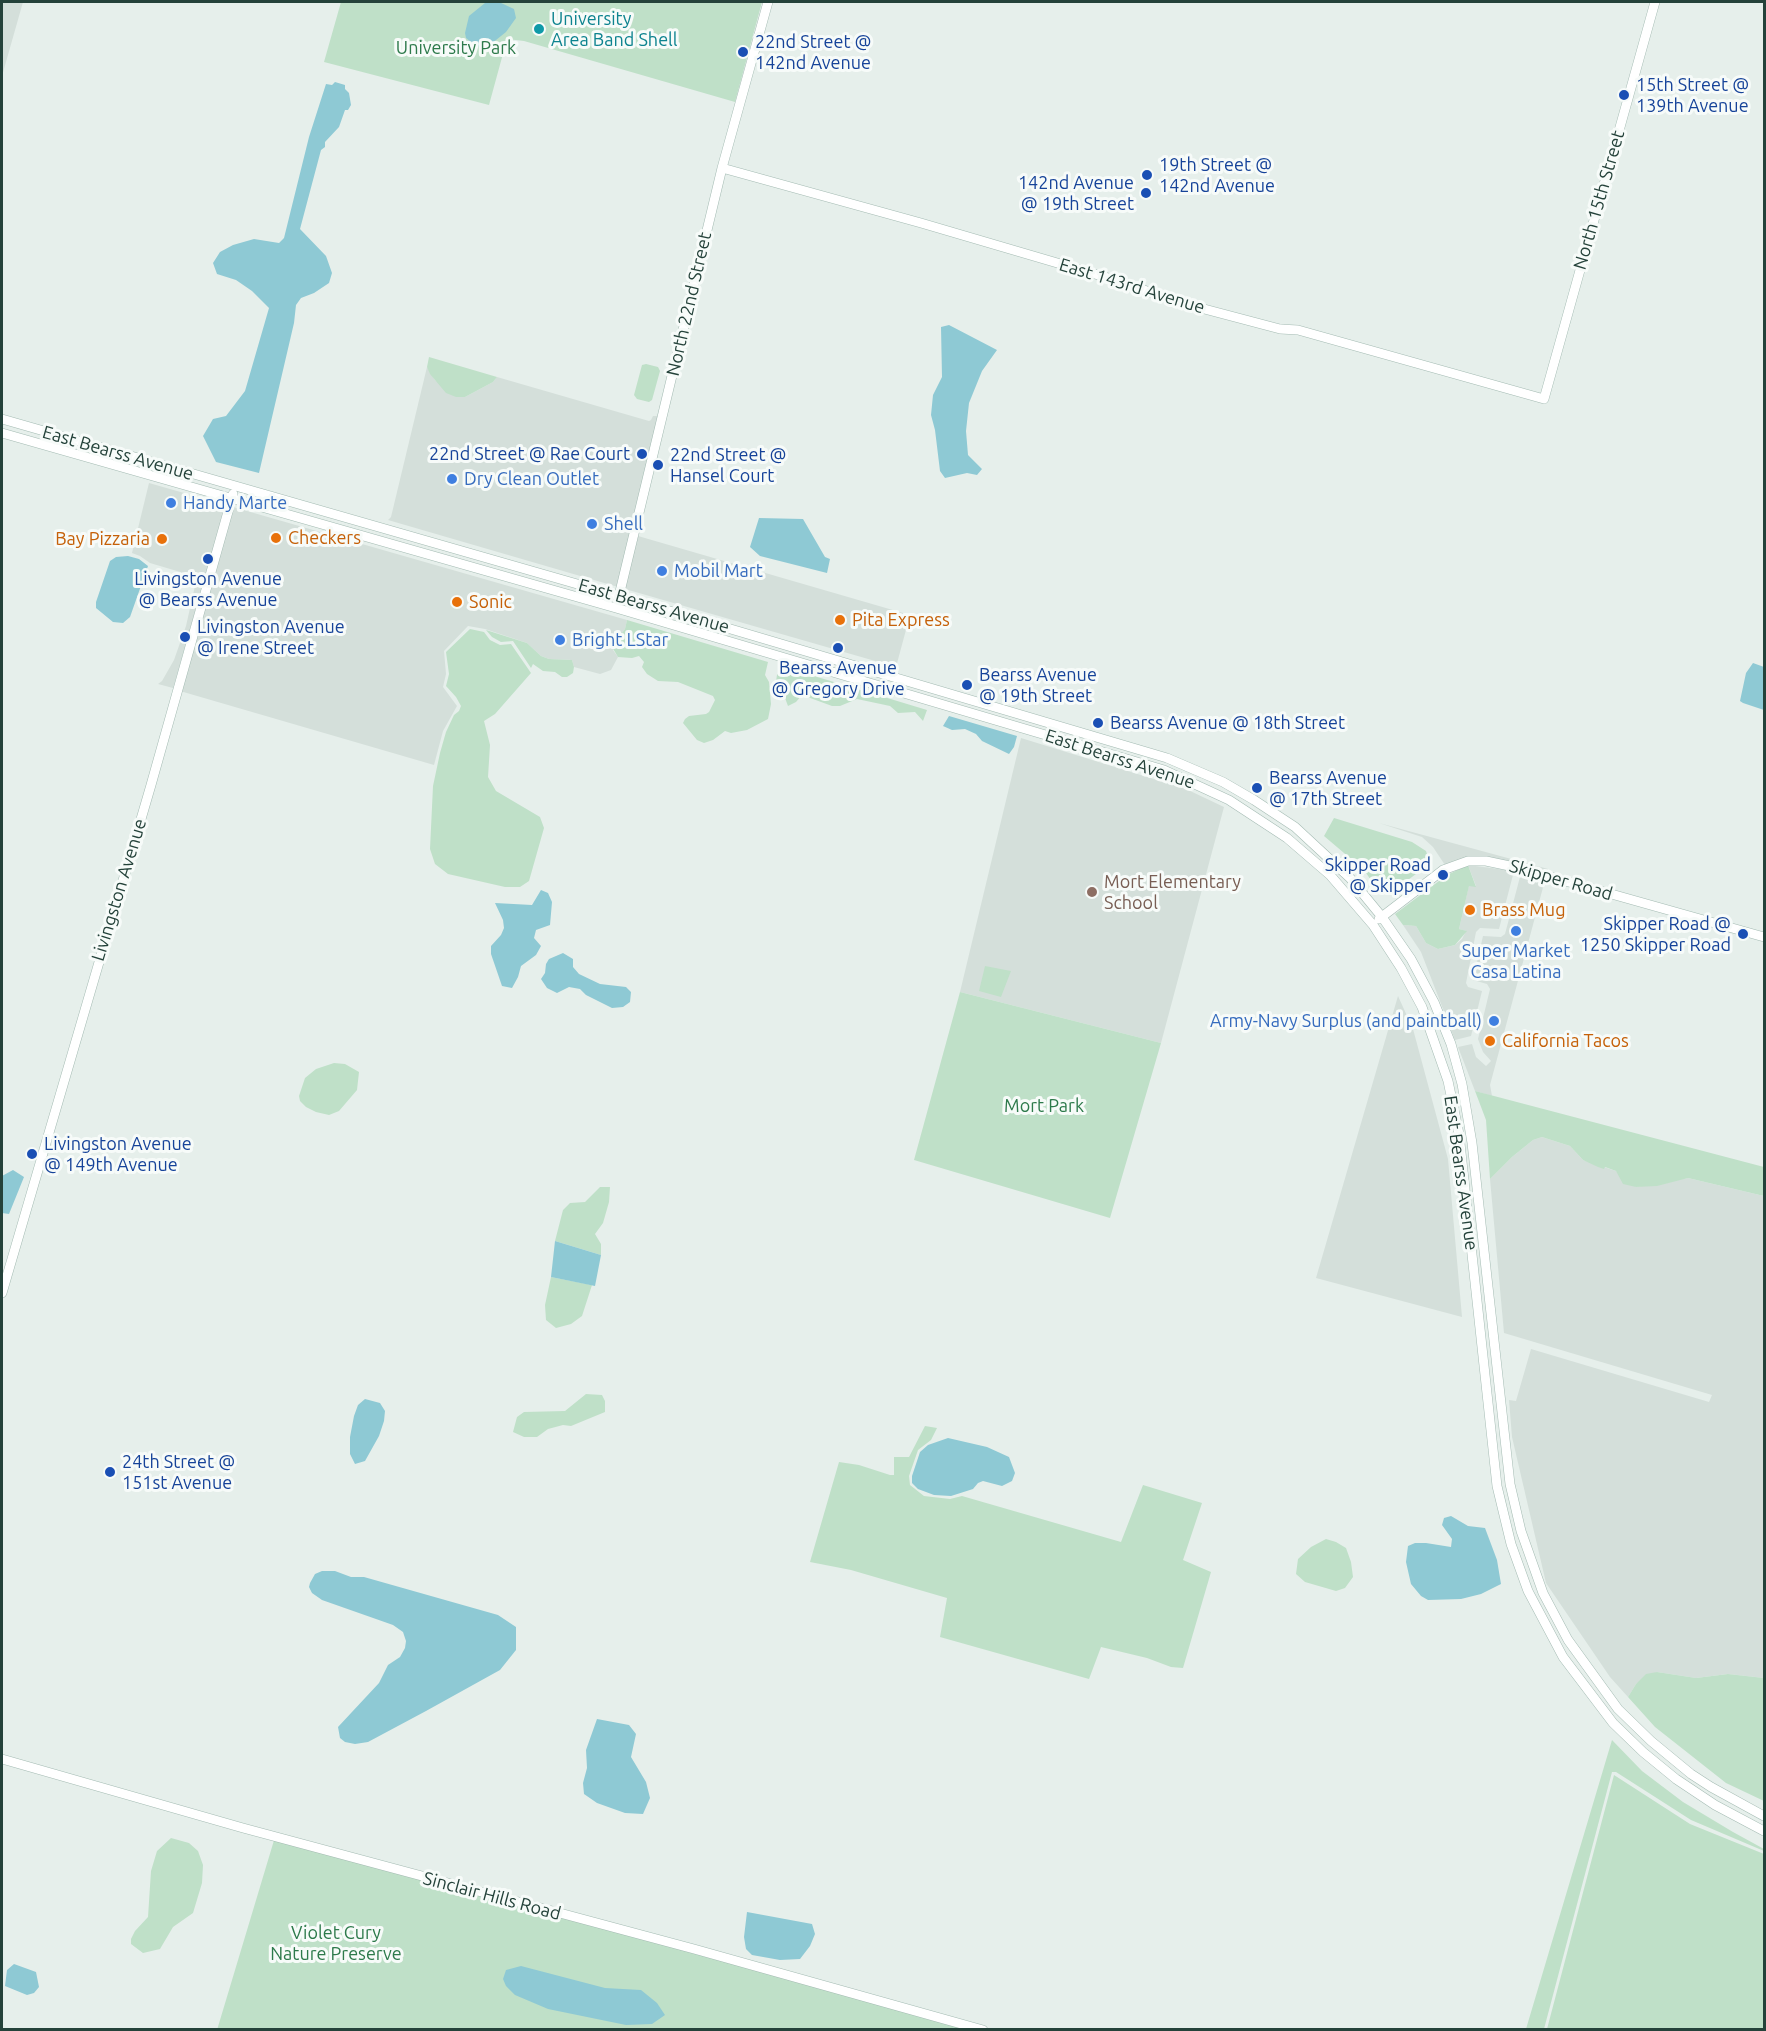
<!DOCTYPE html>
<html>
<head>
<meta charset="utf-8">
<style>
  body { margin:0 }
  #map { position:relative; width:1766px; height:2031px; overflow:hidden; background:#e6efeb; font-family:Ubuntu,sans-serif }
  canvas { display:block }
  .frame { position:absolute; inset:0; border:3px solid #24423a; pointer-events:none }
</style>
</head>
<body>
<div id="map">
<canvas width="1766" height="2031"></canvas>
<div class="frame"></div>
</div>
<script>
const ctx = document.querySelector('canvas').getContext('2d');
ctx.lineJoin = 'round';
function fill(path, color) { ctx.fillStyle = color; ctx.fill(path, 'evenodd'); }
const shape = rows => new Path2D(rows.map(r => 'M' + r).join(''));
function trace(path, color, width, dash) { ctx.strokeStyle = color; ctx.lineWidth = width; ctx.lineCap = dash ? 'butt' : 'round'; ctx.setLineDash(dash || []); ctx.stroke(path); }
function write(font, color, halo, rows, align = 'center') {
  ctx.font = font + ' Ubuntu,sans-serif'; ctx.lineWidth = 6; ctx.setLineDash([]); ctx.textBaseline = 'middle'; ctx.strokeStyle = halo; ctx.fillStyle = color; for (const [text, x, y, turn = 0] of rows) {
    ctx.save(); ctx.translate(x, y); ctx.rotate((+turn || 0) * Math.PI / 180); ctx.textAlign = isNaN(turn) ? turn : align; if (halo) ctx.strokeText(text, 0, 0); ctx.fillText(text, 0, 0); ctx.restore();
  }
}
fill(shape([
  [2,2,23,2,2,76],
  [427,367,435,380,465,397,493,382,497,377,649,421,651,420,653,416,659,416,618,587,388,520,391,517],
  [149,483,226,505,173,688,158,684,162,681,174,660,186,626,197,577,150,563,140,556,132,553],
  [233,507,627,620,625,629,621,634,615,635,613,650,618,657,611,670,600,674,574,667,572,660,549,659,541,656,527,643,485,629,468,626,444,651,446,674,443,687,457,706,443,731,434,765,180,691],
  [638,536,910,615,896,667,625,589],
  [1021,738,1186,789,1224,807,1161,1043,960,992],
  [1379,823,1548,869,1547,872,1517,863,1445,865,1433,847,1422,837],
  [1468,865,1514,871,1499,929,1480,928,1476,932,1466,983,1468,987,1482,991,1471,1036,1455,1040,1421,952,1403,925,1416,926,1426,943,1438,949,1455,945,1462,939,1466,931,1459,929,1469,885,1476,886],
  [1521,873,1545,880,1490,1085,1492,1096,1475,1091,1458,1047,1472,1044,1476,1057,1486,1066,1491,1061,1483,1052,1478,1039,1490,989,1487,984,1473,980,1483,936,1501,937,1505,934],
  [1398,996,1413,1029,1448,1159,1462,1317,1316,1278],
  [1542,1137,1570,1146,1583,1160,1616,1171,1636,1187,1688,1178,1764,1196,1764,1678,1728,1674,1696,1678,1657,1672,1636,1684,1628,1697,1610,1677,1546,1583,1512,1437,1509,1400,1516,1401,1531,1349,1709,1402,1712,1395,1504,1333,1490,1179,1512,1157,1533,1140]
]), '#d4dfda');
fill(shape([
  [341,2,762,2,735,102,524,41,507,39,489,105,324,62],
  [429,357,497,377,493,382,465,397,456,397,446,393,430,374,427,367],
  [646,364,658,367,660,371,652,400,649,402,637,399,634,395,642,365],
  [627,620,768,662,765,675,769,682,771,704,768,719,747,730,731,733,725,731,713,740,704,743,697,740,683,723,685,719,689,716,706,714,709,712,715,700,713,696,678,682,658,681,647,674,642,667,644,662,639,656,632,658,618,657,609,642,611,637,621,634,625,629],
  [470,629,484,632,490,640,500,645,511,644,531,673,495,714,484,721,490,745,488,777,496,791,540,817,544,828,529,881,520,887,505,887,448,874,435,864,430,849,433,786,440,753,446,732,454,715,459,711,461,706,456,697,446,686,449,674,446,652],
  [486,630,527,643,541,656,549,659,572,660,574,667,573,673,567,677,562,677,555,672,543,671,533,664,531,668,513,641,501,642,492,637],
  [784,667,884,697,927,710,923,721,915,712,898,713,890,706,857,699,840,706,832,706,802,695,796,702,788,706,785,698,775,688,777,675],
  [1334,818,1412,842,1426,851,1429,860,1416,874,1401,885,1388,891,1377,889,1364,870,1324,836],
  [1468,865,1476,887,1469,886,1459,929,1467,931,1455,945,1438,949,1426,943,1416,926,1403,925,1395,914,1447,875],
  [985,966,1011,971,1001,997,979,991],
  [960,992,1161,1043,1110,1218,914,1160],
  [334,1063,345,1064,359,1072,357,1090,339,1111,329,1115,316,1112,306,1107,300,1101,299,1096,305,1078,316,1069],
  [1475,1091,1764,1167,1764,1196,1688,1178,1657,1186,1636,1187,1623,1184,1616,1171,1605,1167,1604,1169,1598,1167,1583,1160,1570,1146,1542,1137,1533,1140,1512,1157,1490,1179,1486,1120],
  [600,1187,610,1187,609,1202,603,1223,595,1234,601,1244,601,1255,555,1241,563,1210,570,1203,585,1202],
  [551,1277,592,1285,582,1316,571,1324,556,1328,546,1320,545,1305],
  [586,1394,602,1395,605,1401,605,1412,571,1426,563,1425,548,1429,537,1437,524,1437,513,1432,517,1417,524,1412,565,1411],
  [925,1426,937,1428,931,1440,918,1450,909,1476,910,1485,924,1496,950,1499,962,1496,1121,1542,1143,1485,1202,1503,1183,1560,1211,1572,1183,1668,1171,1667,1147,1658,1101,1647,1089,1679,940,1637,947,1598,851,1570,810,1562,839,1462,859,1465,890,1475,894,1475,894,1457,909,1457],
  [1326,1539,1336,1542,1346,1548,1351,1562,1353,1577,1345,1588,1336,1591,1305,1582,1296,1574,1298,1559,1311,1547],
  [1657,1672,1696,1678,1728,1674,1764,1678,1764,1801,1726,1783,1655,1727,1628,1697,1636,1684,1646,1674],
  [1612,1740,1642,1771,1683,1802,1733,1832,1764,1849,1764,1851,1691,1820,1616,1772,1612,1772,1544,2029,1526,2029],
  [1614,1775,1690,1824,1764,1854,1764,2029,1547,2029],
  [275,1837,965,2029,217,2030],
  [171,1838,189,1843,198,1851,203,1865,202,1883,193,1913,173,1927,160,1949,143,1953,131,1944,131,1939,135,1931,148,1917,151,1871,157,1851]
]), '#bfe0c8');
fill(shape([
  [485,3,501,3,514,9,516,18,506,32,486,48,476,46,466,38,465,33,469,16],
  [335,82,345,85,345,89,349,93,351,105,348,110,345,110,339,127,325,142,325,147,321,150,300,229,326,256,332,273,329,283,314,293,301,298,296,305,294,323,259,473,216,462,203,436,213,419,226,416,245,391,269,308,252,291,236,280,217,274,213,263,220,252,233,245,254,239,279,243,284,238,309,137,326,84,332,85],
  [949,325,997,350,982,371,969,403,966,431,968,455,982,469,977,475,967,473,945,478,940,471,935,430,931,415,933,395,942,377,941,327],
  [759,518,803,519,825,557,830,559,827,573,760,556,750,547],
  [128,556,139,559,148,566,130,617,123,623,113,622,96,608,96,602,110,561,116,557],
  [1753,663,1764,667,1764,710,1743,703,1740,701,1746,673],
  [949,716,1017,736,1014,747,1009,754,982,741,976,734,965,729,952,730,943,726],
  [541,890,548,893,552,902,550,925,536,930,534,938,541,946,536,955,521,966,518,977,512,988,502,986,491,954,491,946,501,935,504,928,503,920,495,903,532,905],
  [563,953,573,959,573,967,579,974,600,984,626,987,631,992,630,1002,623,1007,612,1008,586,995,580,989,569,987,557,993,547,988,541,979,545,973,546,964,549,959],
  [13,1170,24,1177,9,1214,2,1213,2,1176],
  [555,1241,601,1255,595,1286,551,1277],
  [365,1399,380,1403,385,1411,384,1421,379,1436,365,1461,355,1464,350,1454,350,1437,354,1416,358,1405],
  [948,1438,987,1447,1009,1457,1015,1473,1012,1481,1002,1486,983,1481,978,1483,973,1489,951,1496,934,1495,918,1489,912,1483,912,1476,920,1452,928,1445],
  [1451,1516,1468,1526,1485,1528,1497,1560,1501,1584,1481,1594,1461,1599,1428,1600,1421,1596,1411,1584,1406,1562,1408,1546,1415,1543,1426,1543,1451,1547,1452,1539,1442,1525,1444,1518],
  [322,1571,335,1571,351,1577,364,1577,498,1615,516,1627,516,1650,500,1670,426,1711,368,1742,355,1744,345,1742,340,1738,338,1727,379,1683,388,1665,400,1657,405,1648,406,1641,403,1632,393,1625,322,1600,312,1593,309,1587,310,1583,315,1574],
  [597,1719,629,1725,636,1734,631,1757,646,1782,650,1798,643,1814,625,1813,597,1803,584,1794,583,1783,587,1768,586,1750],
  [747,1912,812,1924,815,1934,810,1946,800,1959,780,1960,752,1955,746,1949,744,1937],
  [14,1964,36,1972,39,1987,34,1993,27,1995,5,1986,7,1970],
  [521,1966,605,1988,641,1990,657,2003,665,2015,652,2024,626,2025,548,2009,515,1995,506,1986,503,1979,506,1970]
]), '#8ec9d4');
const secondary = shape([
  [722,168,921,223,1122,282,1174,301,1280,329,1298,330,1544,399,1655,2],
  [2,419,619,596,1167,758,1223,782,1254,800,1295,827,1350,878,1382,917,1411,959,1434,1002,1451,1044,1462,1084,1472,1143,1510,1484,1521,1531,1543,1593,1568,1640,1618,1709,1651,1741,1691,1774,1711,1787,1764,1816],
  [2,433,616,608,1164,770,1229,800,1287,838,1330,875,1373,925,1401,968,1422,1007,1448,1081,1459,1134,1497,1486,1511,1544,1528,1591,1563,1657,1613,1723,1643,1752,1676,1779,1715,1805,1764,1831],
  [618,600,722,168,768,2],
  [1379,919,1443,870,1468,861,1486,861,1519,868,1764,937],
  [2,1293,151,785,233,494],
  [2,1759,243,1828,694,1949,983,2030]
]);
trace(secondary, '#a4bbb3', 10);
trace(secondary, '#fff', 9);
for (const [x, y, r, color] of [
  [539,29,6,"#0f9aa8"],
  [743,52,6,"#1a4fb4"],
  [1624,95,6,"#1a4fb4"],
  [1147,175,6,"#1a4fb4"],
  [1146,193,6,"#1a4fb4"],
  [642,454,6,"#1a4fb4"],
  [658,465,6,"#1a4fb4"],
  [452,479,6,"#3f7fe0"],
  [171,503,6,"#3f7fe0"],
  [592,524,6,"#3f7fe0"],
  [276,538,6,"#e8710a"],
  [162,539,6,"#e8710a"],
  [208,559,6,"#1a4fb4"],
  [662,571,6,"#3f7fe0"],
  [457,602,6,"#e8710a"],
  [840,620,6,"#e8710a"],
  [185,637,6,"#1a4fb4"],
  [560,640,6,"#3f7fe0"],
  [838,648,6,"#1a4fb4"],
  [967,685,6,"#1a4fb4"],
  [1098,723,6,"#1a4fb4"],
  [1257,788,6,"#1a4fb4"],
  [1443,875,6,"#1a4fb4"],
  [1092,892,6,"#8d6e63"],
  [1470,910,6,"#e8710a"],
  [1516,931,6,"#3f7fe0"],
  [1743,934,6,"#1a4fb4"],
  [1494,1021,6,"#3f7fe0"],
  [1490,1041,6,"#e8710a"],
  [32,1154,6,"#1a4fb4"],
  [110,1472,6,"#1a4fb4"]
]) { const dot = new Path2D(); dot.arc(x, y, r, 0, 2 * Math.PI); ctx.fillStyle = color; ctx.fill(dot); trace(dot, '#f7fbf9', 2); }
write('18px', '#0d838f', '#f7fbf9', [
  ["University",551,19],
  ["Area Band Shell",551,40]
], 'left');
write('18px', '#164399', '#f7fbf9', [
  ["22nd Street @",755,42],
  ["142nd Avenue",755,63],
  ["15th Street @",1636,85],
  ["139th Avenue",1636,106],
  ["19th Street @",1159,165],
  ["142nd Avenue",1159,186],
  ["142nd Avenue",1134,183,"right"],
  ["@ 19th Street",1134,204,"right"],
  ["22nd Street @ Rae Court",630,454,"right"],
  ["22nd Street @",670,455],
  ["Hansel Court",670,476],
  ["Livingston Avenue",208,579,"center"],
  ["@ Bearss Avenue",208,600,"center"],
  ["Livingston Avenue",197,627],
  ["@ Irene Street",197,648],
  ["Bearss Avenue",838,668,"center"],
  ["@ Gregory Drive",838,689,"center"],
  ["Bearss Avenue",979,675],
  ["@ 19th Street",979,696],
  ["Bearss Avenue @ 18th Street",1110,723],
  ["Bearss Avenue",1269,778],
  ["@ 17th Street",1269,799],
  ["Skipper Road",1431,865,"right"],
  ["@ Skipper",1431,886,"right"],
  ["Skipper Road @",1731,924,"right"],
  ["1250 Skipper Road",1731,945,"right"],
  ["Livingston Avenue",44,1144],
  ["@ 149th Avenue",44,1165],
  ["24th Street @",122,1462],
  ["151st Avenue",122,1483]
], 'left');
write('18px', '#2d7a4b', '#f7fbf9', [
  ["University Park",456,48],
  ["Mort Park",1044,1106],
  ["Violet Cury",336,1933],
  ["Nature Preserve",336,1954]
]);
write('18px', '#24423a', '#f7fbf9', [
  ["North 15th Street",1599,200,-74],
  ["East 143rd Avenue",1132,286,17],
  ["North 22nd Street",689,304,-77],
  ["East Bearss Avenue",118,453,16],
  ["East Bearss Avenue",654,606,16],
  ["East Bearss Avenue",1120,759,18],
  ["Skipper Road",1561,880,16],
  ["Livingston Avenue",119,890,-73],
  ["East Bearss Avenue",1461,1173,82],
  ["Sinclair Hills Road",492,1896,15]
]);
write('18px', '#366cbe', '#f7fbf9', [
  ["Dry Clean Outlet",464,479],
  ["Handy Marte",183,503],
  ["Shell",604,524],
  ["Mobil Mart",674,571],
  ["Bright LStar",572,640],
  ["Super Market",1516,951,"center"],
  ["Casa Latina",1516,972,"center"],
  ["Army-Navy Surplus (and paintball)",1482,1021,"right"]
], 'left');
write('18px', '#c56008', '#f7fbf9', [
  ["Checkers",288,538],
  ["Bay Pizzaria",150,539,"right"],
  ["Sonic",469,602],
  ["Pita Express",852,620],
  ["Brass Mug",1482,910],
  ["California Tacos",1502,1041]
], 'left');
write('18px', '#785e54', '#f7fbf9', [
  ["Mort Elementary",1104,882],
  ["School",1104,903]
], 'left');
</script>
</body>
</html>
